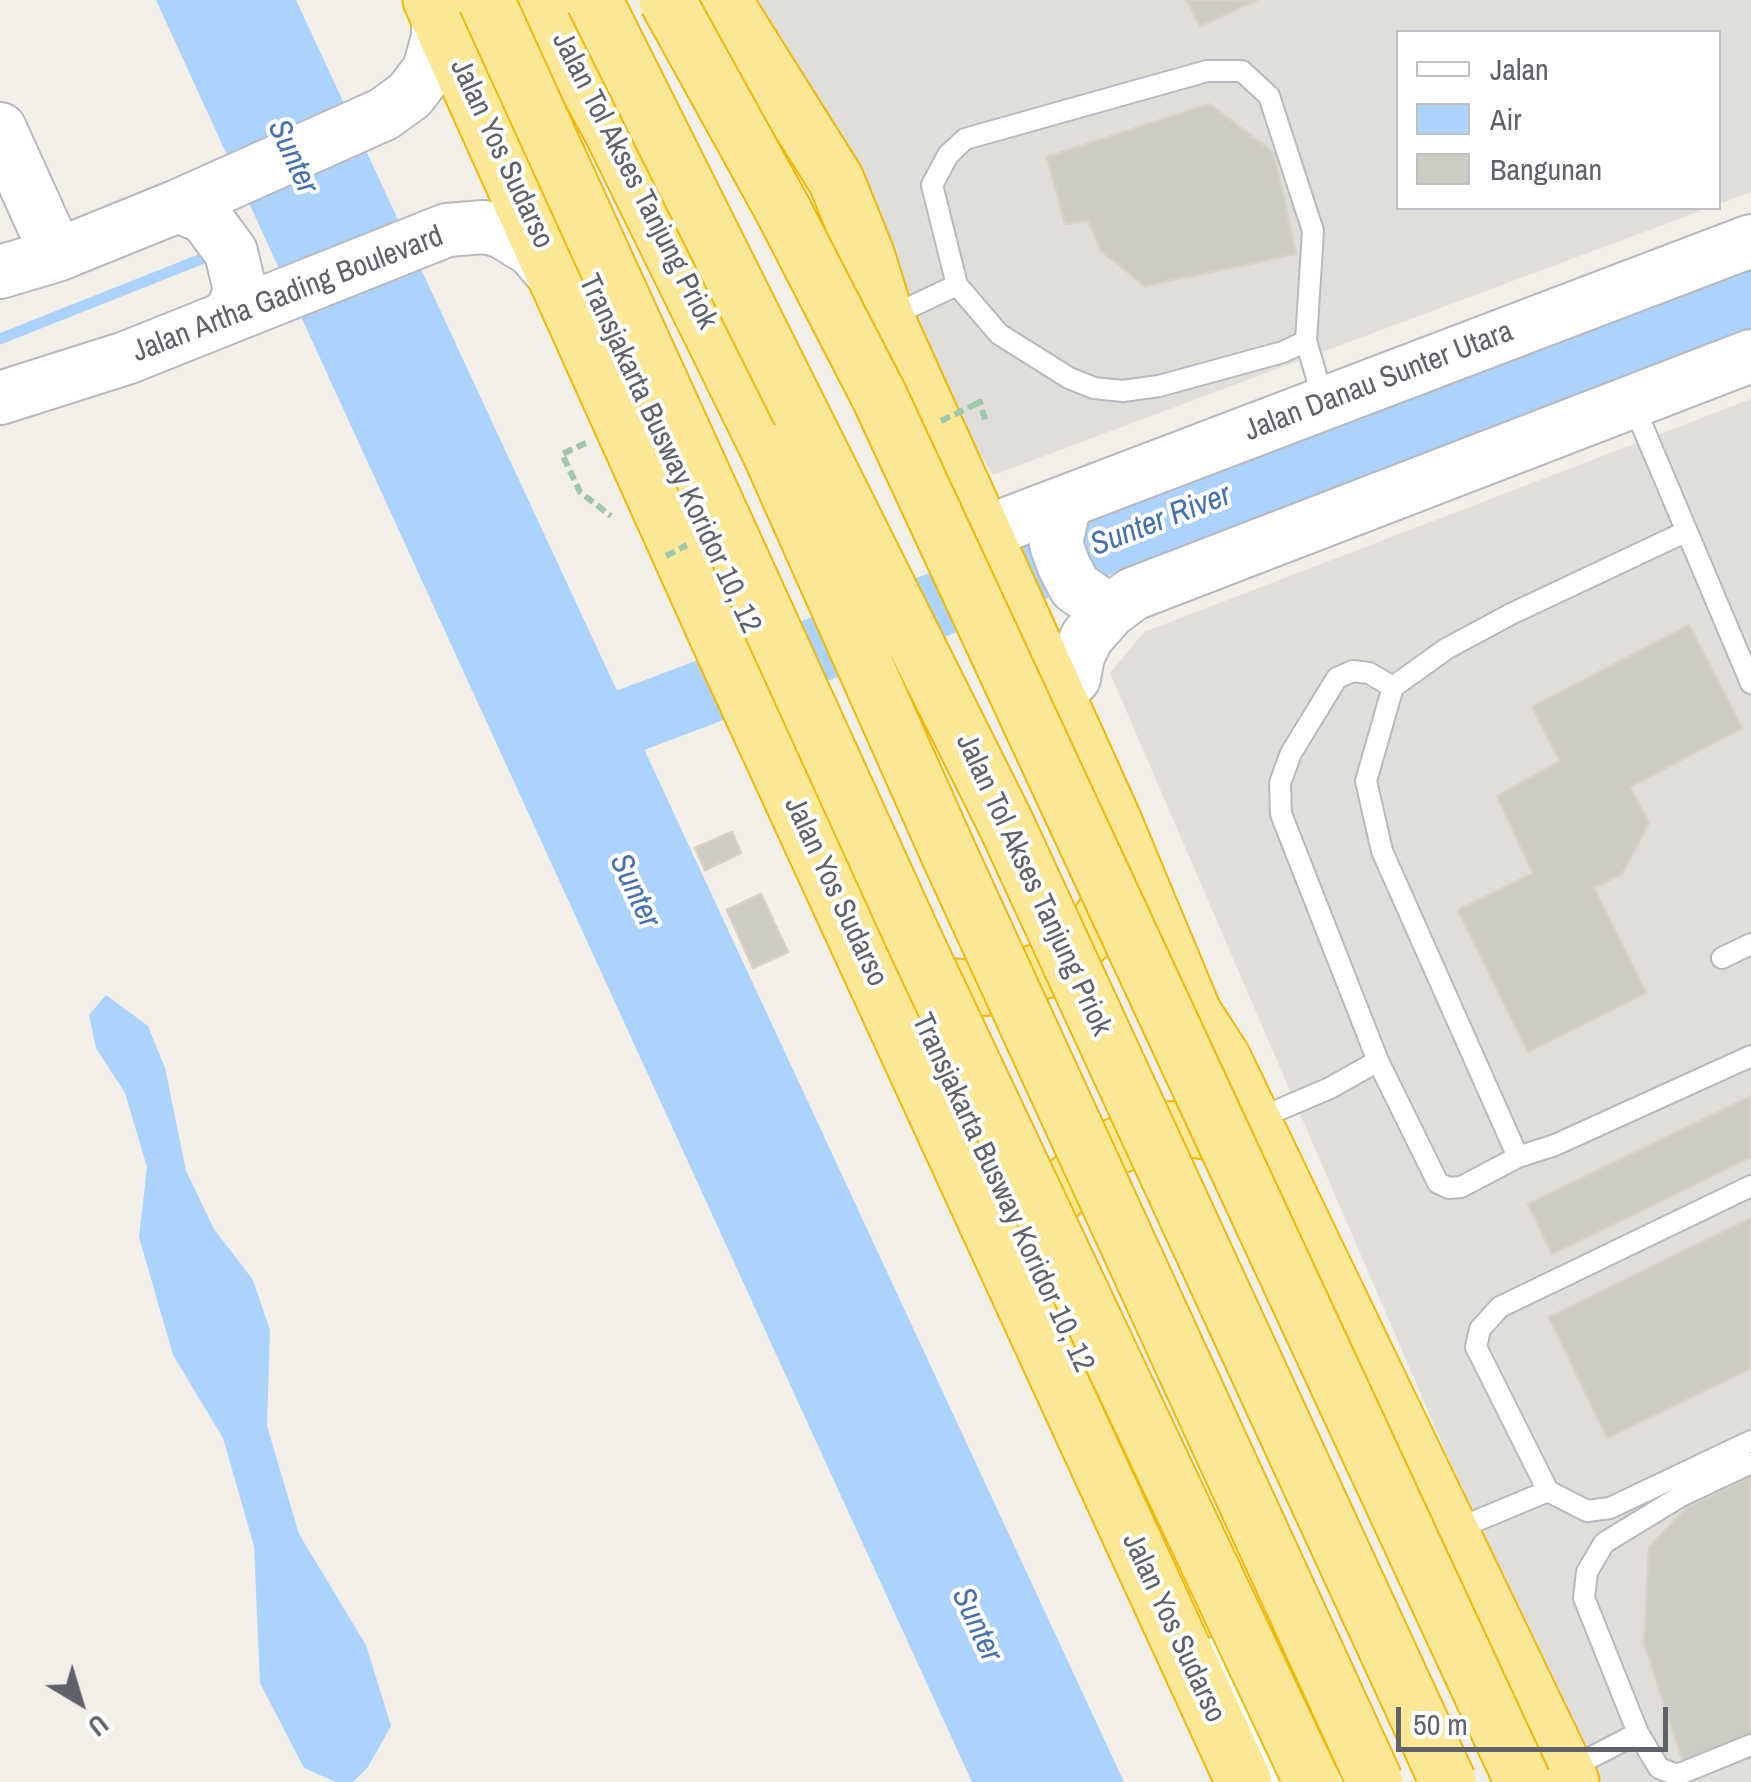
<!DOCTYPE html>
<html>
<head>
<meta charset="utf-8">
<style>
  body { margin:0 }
  #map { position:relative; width:1751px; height:1782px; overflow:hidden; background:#f1efe8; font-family:"Archivo Narrow",sans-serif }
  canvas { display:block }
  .legend { position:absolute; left:1396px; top:30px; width:325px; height:180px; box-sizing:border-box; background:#fff; border:2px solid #bfc0c3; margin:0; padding:12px 18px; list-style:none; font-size:30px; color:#5f6268 }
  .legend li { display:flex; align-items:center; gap:20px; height:50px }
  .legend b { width:50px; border:2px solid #bfc0c3 }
  .north { position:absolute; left:30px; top:1652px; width:100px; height:100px; -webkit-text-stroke:8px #fff; paint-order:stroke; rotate:142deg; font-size:28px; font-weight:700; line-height:40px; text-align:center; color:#5f6268 }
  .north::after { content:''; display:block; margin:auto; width:35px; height:45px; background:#5f6268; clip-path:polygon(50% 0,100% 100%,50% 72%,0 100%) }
  .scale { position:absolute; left:1396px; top:1707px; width:272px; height:45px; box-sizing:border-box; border:5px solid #5f6268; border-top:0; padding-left:12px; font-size:30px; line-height:35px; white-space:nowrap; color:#5f6268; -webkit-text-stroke:8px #fff; paint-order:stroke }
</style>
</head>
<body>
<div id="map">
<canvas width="1751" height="1782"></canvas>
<ul class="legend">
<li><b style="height:12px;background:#fff"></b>Jalan</li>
<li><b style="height:28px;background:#acd3fc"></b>Air</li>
<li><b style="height:28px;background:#cccbc4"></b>Bangunan</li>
</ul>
<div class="north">U</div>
<div class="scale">50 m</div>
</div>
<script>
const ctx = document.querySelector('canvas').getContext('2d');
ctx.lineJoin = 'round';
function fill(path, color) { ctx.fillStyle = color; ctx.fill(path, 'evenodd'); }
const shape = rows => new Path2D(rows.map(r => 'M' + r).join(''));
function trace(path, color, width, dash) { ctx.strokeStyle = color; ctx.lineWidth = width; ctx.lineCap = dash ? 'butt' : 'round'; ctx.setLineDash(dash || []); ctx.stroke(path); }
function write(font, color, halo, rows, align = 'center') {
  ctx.font = font + ' "Archivo Narrow",sans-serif'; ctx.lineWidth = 8; ctx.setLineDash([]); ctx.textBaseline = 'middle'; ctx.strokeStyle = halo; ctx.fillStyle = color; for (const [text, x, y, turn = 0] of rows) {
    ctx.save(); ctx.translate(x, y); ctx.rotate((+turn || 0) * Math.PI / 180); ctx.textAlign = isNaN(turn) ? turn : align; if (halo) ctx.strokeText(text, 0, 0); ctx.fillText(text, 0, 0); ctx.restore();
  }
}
fill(shape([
  [704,0,1751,0,1751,192,1719,204,1718,32,1398,32,1398,208,1708,208,993,475],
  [1751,399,1751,1782,1588,1782,1110,673,1144,632]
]), '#e0deda');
fill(shape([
  [156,0,296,0,1124,1782,972,1782],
  [106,995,148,1026,165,1068,186,1171,214,1229,253,1280,270,1330,267,1426,299,1534,366,1645,391,1726,368,1767,353,1782,336,1782,304,1768,260,1683,254,1546,223,1438,173,1355,139,1237,147,1167,125,1093,96,1048,89,1015]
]), '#acd3fc');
trace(shape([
  [0,339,214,254]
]), '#acd3fc', 11);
trace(shape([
  [570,743,1751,299]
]), '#acd3fc', 65);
const building = shape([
  [1187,0,1257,0,1200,26,1187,0],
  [1209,104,1274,153,1296,254,1145,286,1101,251,1088,221,1065,224,1047,157,1209,104],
  [1689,625,1742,728,1630,787,1649,823,1622,874,1594,888,1646,993,1528,1052,1458,910,1533,873,1497,796,1560,761,1532,707,1689,625],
  [732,832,741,853,705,870,695,848,732,832],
  [761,894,788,952,753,968,727,910,761,894],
  [1751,1096,1751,1157,1552,1254,1528,1204,1751,1096],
  [1751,1218,1751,1368,1607,1438,1549,1317,1751,1218],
  [1751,1477,1751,1734,1684,1765,1644,1643,1649,1547,1689,1506,1751,1477]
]);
fill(building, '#cccbc4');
trace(building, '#d5d2c6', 2.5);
const lane = shape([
  [887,318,957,285],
  [1306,341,1283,352,1159,386,1123,391,1094,388,1069,378,999,334,957,285,932,185,948,155,965,139,1207,71,1242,71,1269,96,1313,231,1306,341,1324,402],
  [1633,404,1751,683],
  [1393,687,1446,649,1511,614,1685,532],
  [1722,958,1751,944],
  [1378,1061,1438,1183,1449,1188,1461,1187,1518,1157],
  [1255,1120,1330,1088,1378,1061,1281,814,1280,783,1291,753,1337,678,1353,671,1369,673,1393,687,1366,781,1382,851,1518,1157,1555,1145,1751,1056],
  [1548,1491,1587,1511,1610,1508,1751,1441],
  [1452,1531,1548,1491,1476,1347,1480,1329,1500,1307,1751,1186],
  [1212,1648,1276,1782],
  [1638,1733,1659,1768,1677,1775,1751,1745],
  [1567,1770,1638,1733,1584,1598,1587,1572,1604,1543,1681,1496,1751,1463]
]);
const secondary = shape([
  [0,129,57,255],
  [178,206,205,217,231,252,240,290,233,310,225,317],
  [0,272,57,255,178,206,384,114,410,95,429,70,438,37,438,14],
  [0,398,126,358,447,230,484,227,501,231,532,250,559,281],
  [1065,502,1056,544,1064,566,1075,587,1110,611],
  [1007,524,1751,241],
  [1074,678,1078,656,1087,637,1110,611,1133,594,1751,356]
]);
const highway = shape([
  [431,0,730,664,1244,1782],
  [540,0,612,131,770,452],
  [723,0,836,180,866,254,886,318,1113,820,1194,1014,1223,1059,1571,1782],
  [898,969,937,985,966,988,995,987,1050,968,1093,931,1109,907,1116,881,1117,858],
  [1031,1255,1047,1210,1064,1187,1108,1149,1162,1130,1191,1129,1220,1133,1257,1156]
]);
trace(lane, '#b8b9be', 24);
trace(secondary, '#b6b9bf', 56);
trace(highway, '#f1b907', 59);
trace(shape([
  [974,405,980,402,986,423],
  [586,443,562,454,580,492,611,516]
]), '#9fc7ae', 6, [10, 5]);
trace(lane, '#fff', 20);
trace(secondary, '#fff', 52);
trace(highway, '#fae896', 55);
const highwayBridge = shape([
  [486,0,917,946,1312,1782],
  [594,0,1006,824,1448,1782],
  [667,0,782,208,880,398,1523,1782],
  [770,452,949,854,1375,1782]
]);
trace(highwayBridge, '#f1b907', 59, []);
trace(shape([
  [941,421,974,405],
  [666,556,687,545]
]), '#9fc7ae', 6, [10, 5]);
trace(highwayBridge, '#fae896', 55);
write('30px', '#5f6268', '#fff', [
  ["Jalan Yos Sudarso",501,154,65],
  ["Jalan Tol Akses Tanjung Priok",634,181,63],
  ["Jalan Artha Gading Boulevard",288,295,-21],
  ["Jalan Danau Sunter Utara",1379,382,-21],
  ["Transjakarta Busway Koridor 10, 12",669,454,65],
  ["Jalan Tol Akses Tanjung Priok",1033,885,65],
  ["Jalan Yos Sudarso",835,892,65],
  ["Transjakarta Busway Koridor 10, 12",1002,1193,65],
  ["Jalan Yos Sudarso",1173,1628,65]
]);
write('italic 32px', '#4772af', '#fff', [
  ["Sunter",292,157,65],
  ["Sunter River",1161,521,-21],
  ["Sunter",634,891,65],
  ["Sunter",976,1625,65]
]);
</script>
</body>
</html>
